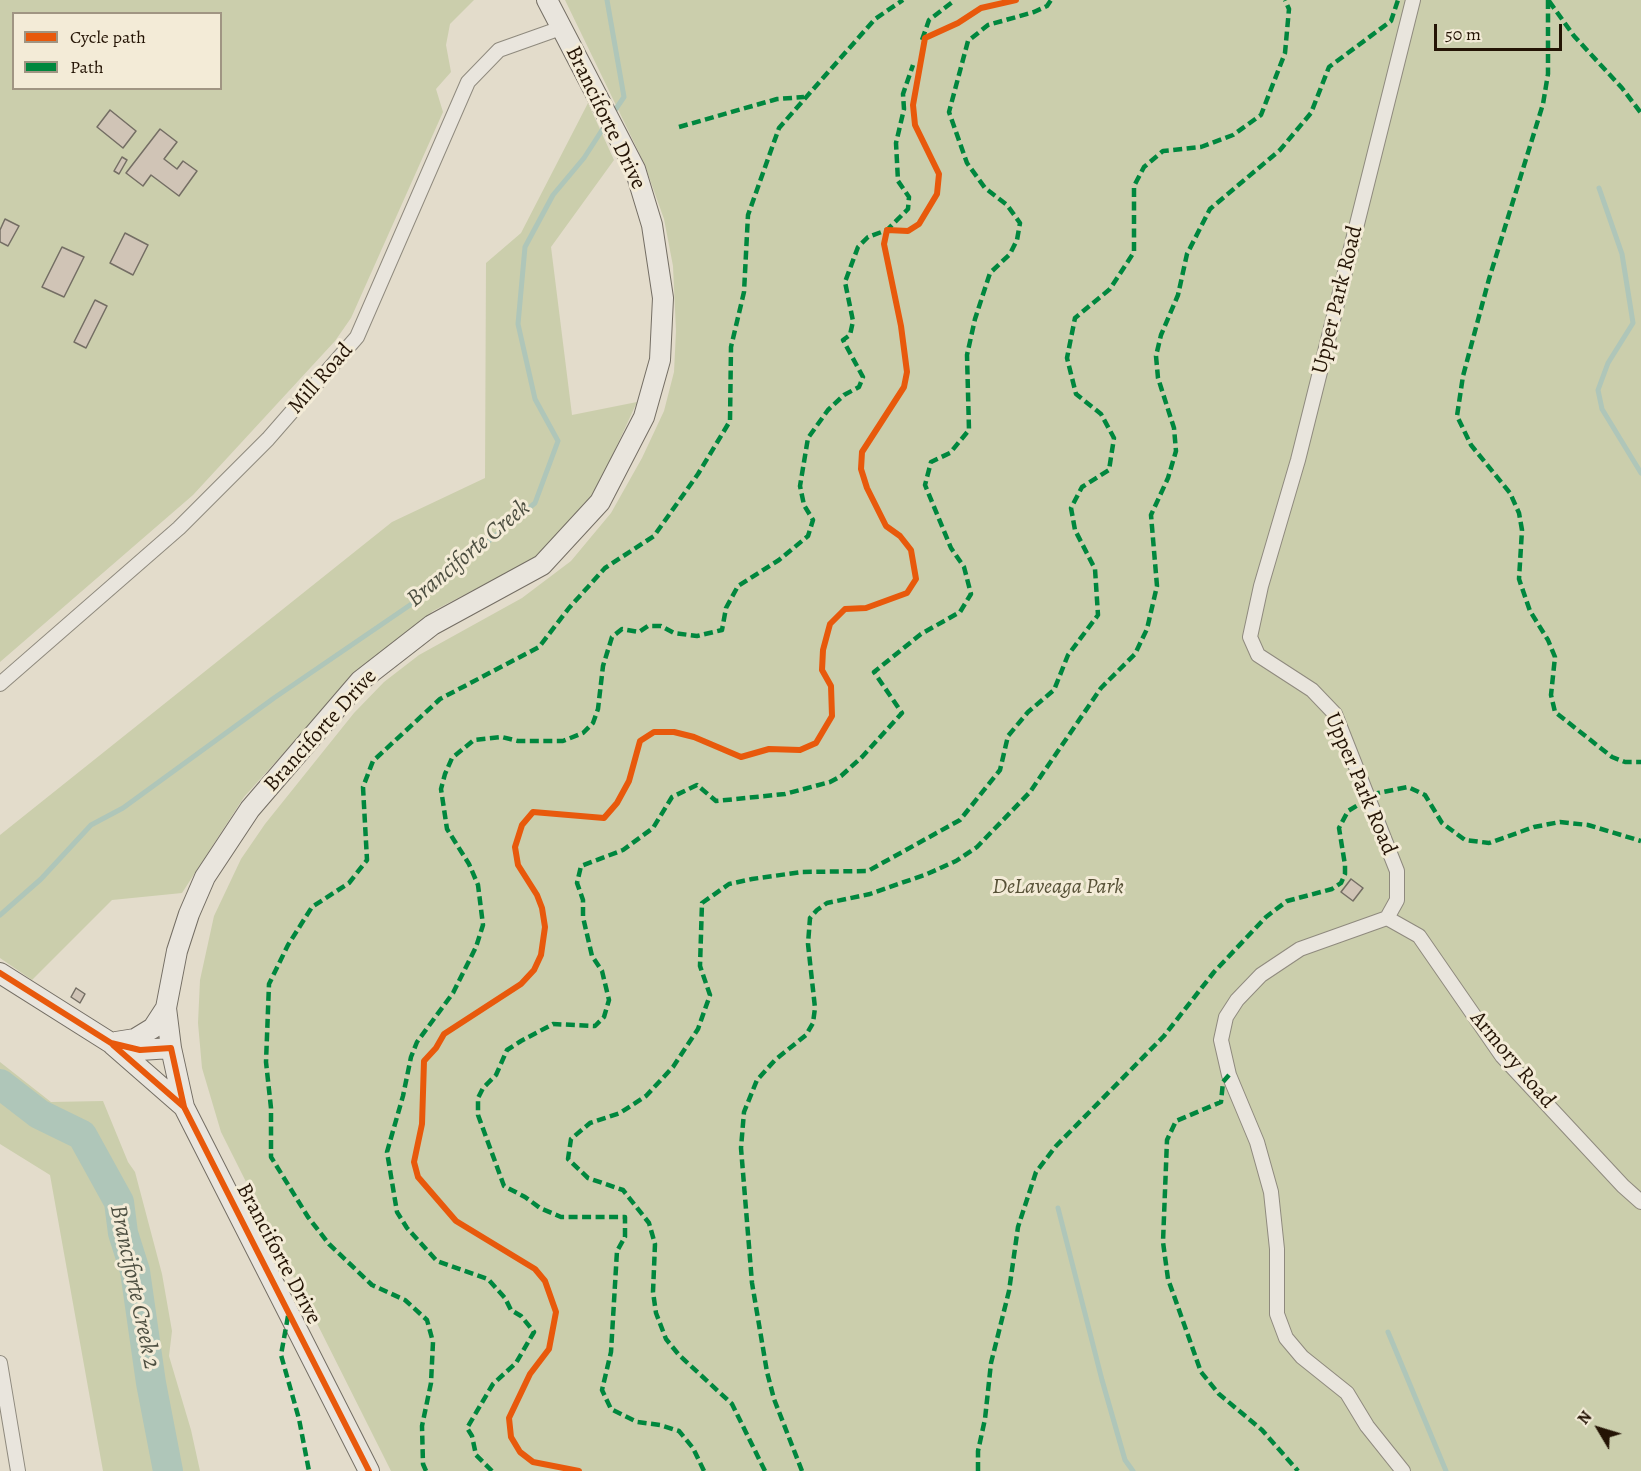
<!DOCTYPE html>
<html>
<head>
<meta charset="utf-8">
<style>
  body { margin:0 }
  #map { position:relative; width:1641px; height:1471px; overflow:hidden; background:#e3dccb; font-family:Alegreya,serif }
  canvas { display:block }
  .legend { position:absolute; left:12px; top:12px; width:210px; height:78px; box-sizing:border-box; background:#f3ebd7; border:2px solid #a09583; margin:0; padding:8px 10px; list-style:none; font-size:18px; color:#241405 }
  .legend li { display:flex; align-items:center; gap:12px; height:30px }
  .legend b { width:30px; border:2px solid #a09583 }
  .north { position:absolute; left:1569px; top:1399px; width:60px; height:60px; -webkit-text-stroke:4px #f3ebd7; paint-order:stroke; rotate:308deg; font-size:16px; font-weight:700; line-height:24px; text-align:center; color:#241405 }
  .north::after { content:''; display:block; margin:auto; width:21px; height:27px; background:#241405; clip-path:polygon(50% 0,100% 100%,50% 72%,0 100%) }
  .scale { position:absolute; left:1434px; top:24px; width:128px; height:27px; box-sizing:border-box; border:3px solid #241405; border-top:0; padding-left:8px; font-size:18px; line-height:21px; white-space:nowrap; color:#241405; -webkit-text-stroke:4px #f3ebd7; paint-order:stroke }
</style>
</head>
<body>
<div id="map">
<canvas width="1641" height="1471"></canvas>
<ul class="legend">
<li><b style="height:8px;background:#e8590c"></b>Cycle path</li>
<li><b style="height:8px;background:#00873e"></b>Path</li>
</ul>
<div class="north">N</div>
<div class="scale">50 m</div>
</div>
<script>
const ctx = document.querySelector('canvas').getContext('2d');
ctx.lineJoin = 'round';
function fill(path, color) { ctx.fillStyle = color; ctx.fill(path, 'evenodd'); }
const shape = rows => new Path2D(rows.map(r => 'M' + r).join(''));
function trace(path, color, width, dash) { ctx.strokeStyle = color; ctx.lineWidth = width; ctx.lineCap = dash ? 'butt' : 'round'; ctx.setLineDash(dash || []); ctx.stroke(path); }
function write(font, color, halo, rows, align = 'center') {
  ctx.font = font + ' Alegreya,serif'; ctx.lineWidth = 6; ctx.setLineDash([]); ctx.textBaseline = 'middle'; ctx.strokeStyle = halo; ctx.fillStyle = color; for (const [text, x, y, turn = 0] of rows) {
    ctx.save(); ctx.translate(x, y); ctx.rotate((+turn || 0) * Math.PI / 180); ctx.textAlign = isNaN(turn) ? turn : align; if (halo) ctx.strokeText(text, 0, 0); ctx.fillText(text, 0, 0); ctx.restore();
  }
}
fill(shape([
  [0,0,474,0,450,24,446,45,451,72,436,89,443,112,351,318,335,341,193,495,0,662],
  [14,14,220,14,220,88,14,88],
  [565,0,1641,0,1641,1471,391,1471,221,1132,202,1068,198,1023,200,980,214,916,241,859,265,824,354,713,384,682,419,655,522,598,571,561,611,513,642,458,664,411,674,372,676,331,673,266,664,219,644,163],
  [588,103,614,160,551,247,572,415,637,402,592,500,537,557,433,611,352,677,244,797,182,893,112,900,32,980,0,958,0,835,392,522,485,478,486,263,521,233],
  [0,1062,51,1102,103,1101,128,1162,135,1172,162,1274,172,1331,169,1356,191,1430,200,1471,103,1471,50,1175,0,1144]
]), '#cbceac');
trace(shape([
  [607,0,624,97,611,116],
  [1599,188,1622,254,1633,323,1608,363,1598,390,1602,409,1641,473],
  [0,915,41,879,91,825,123,808,274,698,413,603,535,503,558,441,535,399,518,324,525,247,553,195,584,158,606,124],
  [1058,1208,1102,1380,1125,1460,1133,1471],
  [1388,1332,1446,1471]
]), '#afc6b9', 5);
trace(shape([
  [0,1084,39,1114,82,1135,119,1202,123,1233,135,1271,151,1383,168,1471]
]), '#afc6b9', 30);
const building = shape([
  [110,110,136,131,123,148,97,127,110,110],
  [160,129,177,142,164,159,177,169,183,161,197,171,179,196,151,175,143,186,126,173,160,129],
  [122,157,127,160,119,174,114,171,122,157],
  [5,219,19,226,8,246,0,242,0,230,5,219],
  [125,233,148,245,133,275,110,263,125,233],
  [62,247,84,257,64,297,42,287,62,247],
  [95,300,107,306,86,348,74,342,95,300],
  [1351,879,1363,888,1353,901,1341,892,1351,879],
  [76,988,85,994,80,1003,71,997,76,988]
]);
fill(building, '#d0c4b6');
trace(building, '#746e64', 1.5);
const street = shape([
  [0,684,179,528,268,439,357,337,468,82,499,50,561,28],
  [1387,918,1419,936,1502,1056,1623,1186,1641,1202],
  [0,1363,18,1471],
  [1403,1471,1367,1426,1347,1393,1302,1357,1286,1338,1277,1314,1277,1249,1271,1192,1257,1142,1229,1075,1221,1040,1226,1017,1237,1000,1261,975,1300,949,1387,918,1397,900,1397,871,1335,714,1312,690,1258,655,1250,637,1261,586,1298,460,1413,0]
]);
const secondary = shape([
  [0,973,111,1043,140,1050,171,1048],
  [116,1042,135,1039,153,1028,166,1008],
  [113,1045,184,1107],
  [369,1471,184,1107,171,1048,166,1008,177,951,189,914,205,877,250,809,360,681,432,625,542,565,600,502,644,417,660,360,663,298,652,225,635,169,547,0]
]);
trace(street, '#8f8a7e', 16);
trace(secondary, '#746e64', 22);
trace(street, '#e9e5dd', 14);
trace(secondary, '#e9e5dd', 20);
trace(shape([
  [1548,0,1548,74,1543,104,1489,279,1463,376,1457,416,1471,445,1510,493,1519,513,1522,530,1519,579,1530,611,1548,640,1555,657,1551,695,1555,712,1612,757,1625,762,1641,762],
  [1549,1,1574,36,1622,88,1641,113],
  [922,40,929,20,955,0],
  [679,127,777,99,804,97],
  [1229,1075,1223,1082,1221,1102,1176,1121,1167,1140,1163,1242,1168,1279,1201,1372,1219,1394,1262,1430,1298,1471],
  [288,1316,281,1355,299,1419,309,1471],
  [426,1471,423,1464,422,1426,431,1383,433,1342,427,1320,405,1300,372,1285,329,1244,308,1217,271,1157,271,1108,266,1062,269,984,288,945,312,907,349,883,367,860,363,787,373,761,440,699,539,647,569,608,605,568,654,536,698,474,730,421,731,347,744,292,748,215,779,128,875,19,903,0],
  [492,1471,476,1455,472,1436,467,1428,493,1384,516,1363,534,1332,521,1316,511,1310,505,1298,488,1279,437,1261,407,1228,397,1212,387,1152,403,1096,411,1057,417,1042,453,993,476,947,483,925,478,885,469,864,447,829,441,789,445,774,452,758,474,740,502,737,518,741,563,741,583,733,593,723,598,709,603,666,612,637,622,629,639,632,648,626,661,626,674,633,697,636,722,630,726,608,738,586,779,560,808,536,813,520,804,505,800,486,808,438,828,410,844,395,859,387,863,377,843,340,850,335,853,321,845,282,858,247,868,237,887,230,908,209,909,197,898,181,896,143,904,109,903,94,913,65],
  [704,1471,693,1448,679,1431,660,1425,637,1422,611,1409,602,1390,611,1352,617,1251,625,1237,625,1217,561,1217,540,1208,525,1197,504,1186,478,1115,478,1098,483,1088,496,1075,507,1050,521,1041,553,1024,595,1026,604,1017,609,1000,602,971,592,956,583,917,583,900,577,883,581,866,623,850,653,828,672,797,697,785,716,801,785,794,830,782,841,776,862,757,902,713,874,672,921,634,960,612,971,594,964,567,951,548,925,485,931,462,950,453,969,430,967,355,975,319,990,273,1010,254,1017,240,1020,223,1007,205,985,188,967,163,949,112,968,41,988,25,1034,12,1047,6,1051,0],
  [765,1471,732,1404,679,1355,666,1339,656,1313,653,1292,655,1244,649,1223,623,1190,588,1178,568,1159,571,1139,590,1123,620,1113,646,1096,673,1067,698,1029,710,995,700,966,702,903,729,884,752,879,802,872,868,871,960,820,1000,770,1008,736,1028,712,1054,690,1068,655,1098,615,1095,569,1075,530,1071,508,1082,487,1109,470,1114,438,1101,414,1076,394,1067,358,1075,318,1110,289,1134,252,1134,186,1144,167,1163,151,1201,147,1233,135,1261,115,1285,53,1289,9,1285,0],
  [802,1471,774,1399,767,1372,752,1283,741,1148,744,1112,757,1080,775,1060,806,1035,813,1023,815,1008,808,944,810,918,817,910,827,903,870,894,927,874,956,861,977,847,1030,792,1101,688,1135,654,1147,629,1157,586,1151,515,1168,478,1176,451,1174,428,1158,378,1156,356,1161,335,1178,295,1187,254,1210,209,1280,150,1311,113,1329,67,1391,21,1398,0],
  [978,1471,978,1451,985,1419,991,1363,1009,1291,1018,1227,1036,1172,1056,1146,1164,1036,1214,972,1266,917,1287,901,1332,889,1341,883,1345,874,1345,865,1339,828,1348,811,1378,793,1408,787,1425,795,1442,823,1465,840,1489,843,1534,827,1560,822,1588,825,1641,841]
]), '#00873e', 4.5, [9, 4.5]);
trace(shape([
  [0,973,111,1043,140,1050,171,1048,184,1107,369,1471],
  [113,1045,184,1107],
  [579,1471,533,1462,520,1452,511,1437,509,1418,530,1374,549,1349,556,1312,545,1281,535,1269,456,1221,418,1177,414,1162,422,1124,424,1061,436,1048,444,1034,521,984,534,970,541,955,545,927,542,908,537,895,518,865,515,847,522,825,533,812,604,818,617,803,629,781,640,741,654,732,674,732,694,737,741,757,769,749,800,750,816,743,832,716,831,686,822,670,823,650,830,624,845,609,866,608,907,593,916,579,911,550,900,536,886,526,867,488,861,469,862,452,904,387,907,372,901,326,884,244,887,230,908,231,919,224,937,194,939,174,915,125,913,105,925,38,958,23,981,8,1016,0]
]), '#e8590c', 6);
write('22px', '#241405', '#f3ebd7', [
  ["Branciforte Drive",605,118,64],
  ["Upper Park Road",1338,300,-76],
  ["Mill Road",321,379,-49],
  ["Branciforte Drive",321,731,-48],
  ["Upper Park Road",1360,784,67],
  ["Armory Road",1512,1060,50],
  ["Branciforte Drive",278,1254,62]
]);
write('italic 22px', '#575137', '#f3ebd7', [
  ["DeLaveaga Park",1058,888]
]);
write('italic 24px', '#4d4f41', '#f3ebd7', [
  ["Branciforte Creek",469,554,-40],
  ["Branciforte Creek 2",134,1287,78]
]);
</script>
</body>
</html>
